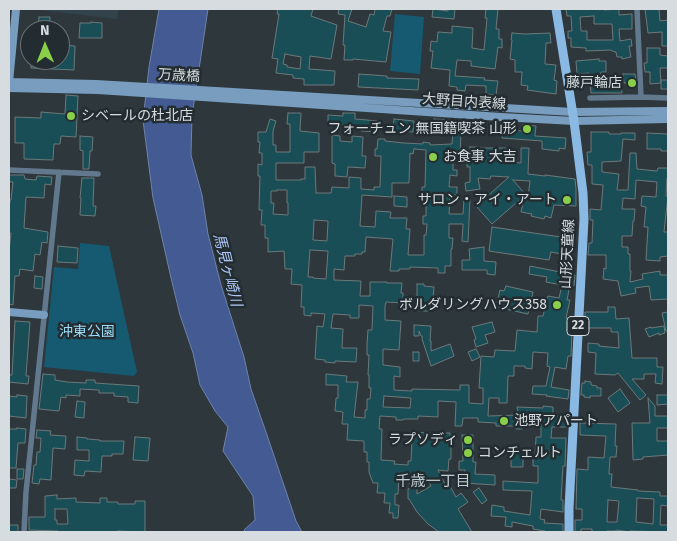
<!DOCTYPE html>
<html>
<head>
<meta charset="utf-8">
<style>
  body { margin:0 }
  #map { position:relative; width:677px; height:541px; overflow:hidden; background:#2d373c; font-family:"Fira Sans",sans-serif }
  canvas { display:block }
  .frame { position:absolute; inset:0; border:10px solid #d6dcdf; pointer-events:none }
  .north { position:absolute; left:20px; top:20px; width:50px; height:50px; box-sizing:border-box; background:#232d31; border:1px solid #6b7377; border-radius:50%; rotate:359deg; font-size:14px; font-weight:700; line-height:20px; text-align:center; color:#d6dcdf }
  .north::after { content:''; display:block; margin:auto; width:18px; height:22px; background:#89cf49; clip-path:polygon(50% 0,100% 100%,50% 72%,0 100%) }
</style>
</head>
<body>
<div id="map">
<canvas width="677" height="541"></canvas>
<div class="frame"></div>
<div class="north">N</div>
</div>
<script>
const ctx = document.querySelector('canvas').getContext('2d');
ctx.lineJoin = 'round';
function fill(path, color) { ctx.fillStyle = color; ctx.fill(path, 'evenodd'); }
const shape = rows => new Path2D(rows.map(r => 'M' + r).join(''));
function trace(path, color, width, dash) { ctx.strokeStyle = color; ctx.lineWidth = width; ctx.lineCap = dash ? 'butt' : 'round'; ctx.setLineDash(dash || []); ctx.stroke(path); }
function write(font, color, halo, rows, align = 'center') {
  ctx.font = font + ' "Fira Sans","Noto Sans JP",sans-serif'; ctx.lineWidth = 5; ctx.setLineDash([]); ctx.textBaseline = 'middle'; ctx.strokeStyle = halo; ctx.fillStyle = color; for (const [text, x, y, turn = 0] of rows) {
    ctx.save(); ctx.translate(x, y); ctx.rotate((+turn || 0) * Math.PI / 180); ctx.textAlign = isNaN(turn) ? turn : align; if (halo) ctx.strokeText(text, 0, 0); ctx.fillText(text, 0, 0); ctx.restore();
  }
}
fill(shape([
  [31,9,119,9,117,19]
]), '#32434b');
fill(shape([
  [395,14,424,17,420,74,390,71],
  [80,243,109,246,137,372,134,376,44,367,54,267,78,269]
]), '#165a72');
const water = shape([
  [159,9,208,9,192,116,191,155,202,195,208,234,221,285,244,357,251,389,267,435,296,521,302,532,245,532,244,530,255,520,253,496,223,451,228,427,215,411,200,385,193,353,180,315,171,278,153,198,143,120,149,67,159,9]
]);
fill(water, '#435b92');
trace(water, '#6f82a9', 1);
const building = shape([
  [278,9,313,9,311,16,337,25,331,59,310,56,309,69,335,71,334,85,304,85,304,79,293,78,293,75,276,73,278,59,272,58,279,14,277,14,278,9],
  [285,54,301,57,300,69,287,67,287,65,283,64,285,54],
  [339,9,352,9,348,21,366,27,370,14,374,15,375,9,392,9,390,16,387,16,383,31,391,32,386,62,353,59,353,60,344,60,345,45,343,45,345,15,338,14,339,9],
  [433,9,448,11,448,9,455,9,454,19,432,17,433,9],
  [486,9,498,9,496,29,499,29,499,39,502,39,502,48,498,47,495,69,471,66,471,61,457,60,455,76,485,78,484,80,498,81,496,95,486,94,486,86,466,85,465,91,457,90,457,87,449,86,450,70,431,68,433,51,430,51,431,41,437,42,438,32,452,33,452,26,473,28,472,48,484,50,487,18,485,18,486,9],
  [566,9,604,9,604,10,619,9,619,15,632,14,632,29,619,29,620,41,631,39,632,46,629,46,631,57,622,59,622,57,617,57,616,52,612,51,611,50,586,51,586,48,571,47,571,38,568,38,568,31,572,31,571,16,567,16,566,9],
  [594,16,594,24,612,24,613,40,587,40,587,31,581,31,580,17,594,16],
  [645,9,659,9,660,21,668,20,668,46,662,46,662,32,648,33,645,9],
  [39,17,50,17,49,30,38,30,39,17],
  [91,22,102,23,102,38,79,38,80,23,91,23,91,22],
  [512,33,525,34,550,33,551,43,546,43,545,64,556,65,554,80,557,81,556,94,527,90,528,86,521,85,522,72,515,72,515,60,510,59,512,40,511,40,512,33],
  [60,45,75,46,74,70,31,68,31,60,60,60,60,45],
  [647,48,660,48,660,55,668,56,668,68,660,68,661,83,650,84,650,72,645,72,644,63,647,63,647,48],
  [599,59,599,61,606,61,606,72,601,72,601,85,621,84,622,93,591,93,589,73,577,74,576,61,599,59],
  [359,74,387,76,387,78,419,79,418,90,358,87,359,74],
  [623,74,635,74,636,83,624,83,623,74],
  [661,80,668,80,668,89,661,89,661,80],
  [66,95,78,96,76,137,61,136,60,144,54,144,53,160,24,159,24,143,15,143,15,117,41,118,41,112,65,114,66,95],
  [288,113,301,113,300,131,319,133,319,152,304,152,304,163,276,163,276,180,301,180,301,179,305,179,305,167,315,167,316,193,331,193,332,187,349,188,349,177,361,178,361,189,374,190,374,187,380,187,381,156,375,156,375,149,377,149,378,139,385,139,385,141,404,143,423,144,423,142,430,143,430,145,452,144,453,130,461,130,460,156,453,156,453,170,457,170,457,176,450,175,449,187,457,187,457,195,450,195,449,214,463,214,464,199,470,199,468,242,462,241,463,224,449,224,449,238,453,238,452,249,451,249,451,266,445,266,445,273,438,273,438,268,410,267,410,269,399,269,399,271,390,271,393,239,366,237,365,252,362,252,362,254,355,254,355,256,345,256,344,270,334,269,334,280,361,281,360,296,370,296,370,282,387,282,387,283,402,283,401,293,403,293,403,303,386,302,385,306,385,320,401,321,399,350,383,349,383,365,400,367,400,377,394,376,394,390,412,391,412,389,460,390,460,385,469,385,469,403,483,404,483,388,479,388,481,356,494,357,495,350,515,351,517,330,537,332,538,316,543,316,548,296,559,298,562,285,546,282,547,277,529,274,530,266,575,275,574,286,570,285,567,300,570,300,566,318,571,318,571,331,572,331,571,356,568,356,566,369,555,367,551,387,569,390,568,399,546,396,547,395,532,394,533,386,546,386,550,367,547,366,548,353,533,352,532,369,525,368,525,366,514,366,514,376,508,376,507,403,499,403,499,398,489,398,488,416,518,415,517,407,543,408,543,406,553,407,553,416,568,416,567,427,552,427,551,438,566,438,565,466,563,466,561,500,563,500,563,512,541,509,540,519,545,520,544,523,563,524,563,532,545,532,545,531,533,529,533,526,512,522,512,527,505,526,506,517,491,516,492,505,504,507,504,511,530,515,532,491,503,490,503,481,538,483,538,466,533,466,533,457,535,457,536,437,541,437,541,418,523,418,522,429,516,429,516,426,496,426,496,423,478,422,478,418,463,418,462,426,455,426,456,402,438,401,438,417,418,416,418,419,404,419,403,420,396,420,396,417,380,416,379,429,382,429,381,460,395,461,394,464,408,465,408,461,411,461,412,440,410,439,410,432,431,433,450,433,450,446,451,446,451,459,449,459,448,471,438,470,447,488,450,486,456,497,461,493,468,502,458,509,472,532,439,532,428,524,417,512,409,499,408,499,408,489,409,489,410,474,399,473,398,494,395,494,395,505,399,505,398,518,393,518,393,513,389,513,390,503,384,503,385,493,377,493,378,483,373,483,369,472,369,462,367,462,367,452,364,452,364,441,347,440,348,424,342,424,343,412,335,411,336,398,338,398,338,385,326,385,326,374,347,376,346,382,358,382,354,417,365,418,365,410,367,410,367,399,370,399,371,388,369,388,369,375,368,375,369,355,367,355,367,344,368,330,372,330,373,306,359,305,359,318,350,318,350,315,333,314,331,328,343,329,342,348,357,348,356,362,335,361,335,363,325,362,325,360,315,359,317,326,323,327,325,314,311,313,311,316,304,315,304,307,301,307,302,285,291,284,292,269,285,269,284,251,268,252,268,238,265,238,265,225,261,225,262,210,259,210,260,176,258,176,258,164,262,165,262,153,259,153,260,142,258,142,258,132,266,132,270,119,276,121,273,131,273,145,276,145,276,152,290,152,290,124,287,124,288,113],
  [414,149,426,150,425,187,422,187,422,199,426,200,426,216,423,216,423,224,427,224,426,235,424,235,424,255,408,255,410,229,406,229,407,218,390,218,391,212,376,211,375,227,360,226,362,195,392,197,392,183,409,183,410,153,413,154,414,149],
  [277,190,287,190,287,203,288,203,288,215,273,214,274,203,271,203,271,191,277,191,277,190],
  [314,220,328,221,327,241,313,240,314,220],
  [310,250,328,251,326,279,313,278,313,277,308,277,310,250],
  [384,396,411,398,410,408,383,407,384,396],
  [417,479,427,479,431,486,417,494,417,479],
  [343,113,355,113,355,119,379,121,378,132,361,131,362,126,328,124,328,115,343,116,343,113],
  [394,119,414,121,413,132,393,131,394,119],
  [434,119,450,120,449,130,434,129,434,119],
  [523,125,536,126,535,136,566,138,565,149,559,148,559,151,542,149,542,141,502,138,503,129,522,131,523,125],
  [591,132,609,132,609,134,621,134,621,133,635,133,635,140,623,139,621,161,602,162,602,172,619,174,617,190,628,190,630,153,636,153,637,169,657,171,658,168,668,168,668,178,667,178,666,196,668,196,664,232,668,232,668,256,660,257,660,261,646,260,648,227,644,227,646,207,641,206,642,196,656,197,657,182,636,180,635,199,623,198,622,209,635,209,634,221,633,221,632,236,622,236,622,247,628,247,628,254,630,254,630,271,631,271,630,282,643,279,642,274,660,271,660,275,668,275,668,299,651,300,649,286,635,288,636,293,621,296,618,281,603,279,604,268,606,269,606,255,588,255,589,243,592,243,593,220,590,220,590,209,601,210,603,185,592,184,592,165,588,165,587,152,591,152,591,132],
  [647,133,668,134,668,151,661,151,661,149,647,149,647,133],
  [332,135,340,136,340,141,352,142,352,136,363,137,362,156,366,156,365,168,348,167,347,177,335,176,335,164,332,163,332,135],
  [80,136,93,137,92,151,90,151,89,169,83,169,83,151,80,150,80,136],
  [470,147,479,147,479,148,506,148,506,161,521,163,521,148,529,148,528,174,545,176,545,175,575,179,576,189,576,206,554,205,551,218,545,216,544,219,531,216,532,214,521,212,525,195,492,224,476,206,509,177,491,176,490,179,478,178,480,189,466,191,465,183,470,182,470,167,467,167,467,157,470,158,470,147],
  [513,180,530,181,528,197,525,194,513,180],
  [9,175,24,175,25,179,36,180,37,176,52,177,51,185,45,184,44,198,26,197,24,228,48,232,47,243,42,242,40,255,35,254,33,271,20,269,19,276,15,276,13,305,9,304,9,251,11,233,9,233,9,211,10,200,11,200,13,182,9,182,9,175],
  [82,178,94,178,93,206,96,206,95,216,80,215,81,198,80,198,82,178],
  [394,196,407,197,407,207,394,206,394,196],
  [492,227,575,239,572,256,551,252,549,260,489,251,492,227],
  [58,246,78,248,77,263,57,262,58,246],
  [484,247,484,261,496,262,495,275,487,274,487,270,462,270,462,260,470,260,469,249,484,247],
  [35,276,43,277,42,289,34,288,35,276],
  [417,284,424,284,424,286,434,287,432,311,419,311,420,298,417,298,417,284],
  [506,286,533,292,528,314,496,307,500,290,504,291,506,286],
  [608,307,615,307,616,319,629,318,632,358,657,358,657,367,663,367,662,384,655,383,656,374,644,374,644,379,632,379,646,395,640,400,618,373,615,375,595,374,596,353,588,352,588,343,599,344,599,346,619,348,618,332,611,332,611,328,585,328,585,312,608,312,608,307],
  [668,312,668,331,666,331,662,313,668,312],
  [15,321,30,322,26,376,29,376,28,384,9,382,9,375,12,375,15,321],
  [492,322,495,332,485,335,488,343,476,347,474,340,476,339,472,327,492,322],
  [414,325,431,326,430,341,431,341,431,351,450,344,454,356,431,366,422,339,422,336,421,336,419,331,419,336,414,336,414,325],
  [664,326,665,333,659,335,659,333,649,337,645,329,651,327,651,328,664,326],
  [476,349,480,357,472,361,468,352,476,349],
  [413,352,419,352,419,361,413,361,413,352],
  [43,374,55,375,55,380,67,382,86,383,86,380,95,380,95,383,139,386,138,403,128,402,128,397,114,396,114,393,99,393,99,390,80,389,80,396,66,395,66,398,61,397,59,411,39,409,43,374],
  [585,381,591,382,591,385,597,386,597,388,601,388,601,396,590,396,590,398,584,397,584,395,581,395,582,383,585,383,585,381],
  [620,389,630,403,618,412,608,398,620,389],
  [17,395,27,396,26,418,9,416,9,396,17,397,17,395],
  [657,395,668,395,668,404,657,405,657,395],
  [648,398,655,406,655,416,668,416,668,428,657,428,657,441,668,441,668,455,643,457,643,459,633,460,632,423,650,423,648,398],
  [77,401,85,402,84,418,75,417,77,401],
  [580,423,616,424,615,446,617,446,616,457,610,457,609,474,612,474,611,487,638,490,638,491,660,492,660,496,668,496,668,506,661,505,660,525,668,525,668,532,630,531,630,532,616,530,616,531,607,531,607,532,592,532,592,529,581,529,581,532,575,532,575,520,582,520,582,509,576,509,577,469,588,470,588,457,604,458,606,436,580,435,580,423],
  [637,498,654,499,653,524,636,522,637,498],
  [608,500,619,501,617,522,607,522,608,500],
  [17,428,26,429,25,443,18,443,16,468,9,468,9,429,17,429,17,428],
  [37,430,51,431,50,435,66,436,65,449,53,448,51,480,40,479,39,484,32,483,34,465,36,465,37,452,40,452,41,438,36,438,37,430],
  [462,435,473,435,473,462,476,462,475,474,495,475,495,485,464,483,465,470,459,470,459,461,463,461,462,435],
  [77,437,87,438,87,439,100,440,100,441,124,441,123,454,112,454,112,456,102,456,101,472,85,471,84,476,74,475,75,460,89,461,89,450,77,450,77,437],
  [135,437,150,438,148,461,133,460,135,437],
  [511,451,523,452,523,467,511,467,511,451],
  [17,469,24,469,23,479,17,479,17,469],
  [9,479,17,480,16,488,9,488,9,479],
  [479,488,487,500,482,504,473,492,479,488],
  [57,495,57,499,76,498,76,502,100,503,100,498,107,498,107,502,118,502,118,504,135,504,135,501,145,501,145,532,117,531,117,532,58,532,58,531,29,530,29,517,45,517,45,496,57,495],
  [55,509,67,509,68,524,57,524,57,520,55,520,55,509],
  [9,525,18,525,18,532,9,532,9,525]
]);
fill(building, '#1a4e56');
trace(building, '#6c797b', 1);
trace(shape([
  [641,97,668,98],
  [590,98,641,97,637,9],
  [9,170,98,174],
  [24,532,26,492,59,172]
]), '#61788d', 5.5);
trace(shape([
  [9,82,96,84,573,112,668,111],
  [9,82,16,9],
  [9,88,98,90,501,117,574,121,668,119],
  [9,312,44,315]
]), '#799dbe', 8);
trace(shape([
  [556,9,574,121,583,193,584,219,569,508,569,532]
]), '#8abae4', 9);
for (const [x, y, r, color] of [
  [632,83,5,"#89cf49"],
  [71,116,5,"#89cf49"],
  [527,129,5,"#89cf49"],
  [433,157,5,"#89cf49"],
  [567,200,5,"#89cf49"],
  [557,305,5,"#89cf49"],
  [504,421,5,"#89cf49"],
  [468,440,5,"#89cf49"],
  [468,453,5,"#89cf49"]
]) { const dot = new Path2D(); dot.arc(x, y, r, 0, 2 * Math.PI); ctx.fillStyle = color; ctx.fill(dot); trace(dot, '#232d31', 2); }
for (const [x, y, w] of [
  [578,326,22]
]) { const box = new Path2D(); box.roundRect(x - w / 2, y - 9.5, w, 19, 4); ctx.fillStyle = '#232d31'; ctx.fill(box); trace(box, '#d6dcdf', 1); }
write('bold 12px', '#d6dcdf', null, [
  ["22",578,326]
]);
write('14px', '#d6dcdf', '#232d31', [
  ["万歳橋",179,76,3],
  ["大野目内表線",464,102,4],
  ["山形天童線",568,254,-87]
]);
write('14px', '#d6dcdf', '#232d31', [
  ["藤戸輪店",622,83],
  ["シベールの杜北店",81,116,"left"],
  ["フォーチュン 無国籍喫茶 山形",517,129],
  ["お食事 大吉",443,157,"left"],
  ["サロン・アイ・アート",557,200],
  ["ボルダリングハウス358",547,305],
  ["池野アパート",514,421,"left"],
  ["ラプソディ",458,440],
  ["コンチェルト",478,453,"left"]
], 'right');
write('14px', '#9ddbf7', '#232d31', [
  ["沖東公園",87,332]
]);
write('italic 15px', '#afc6f7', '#232d31', [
  ["馬見ヶ崎川",227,270,76]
]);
write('15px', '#bfccd1', '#232d31', [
  ["千歳一丁目",433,482]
]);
</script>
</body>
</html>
